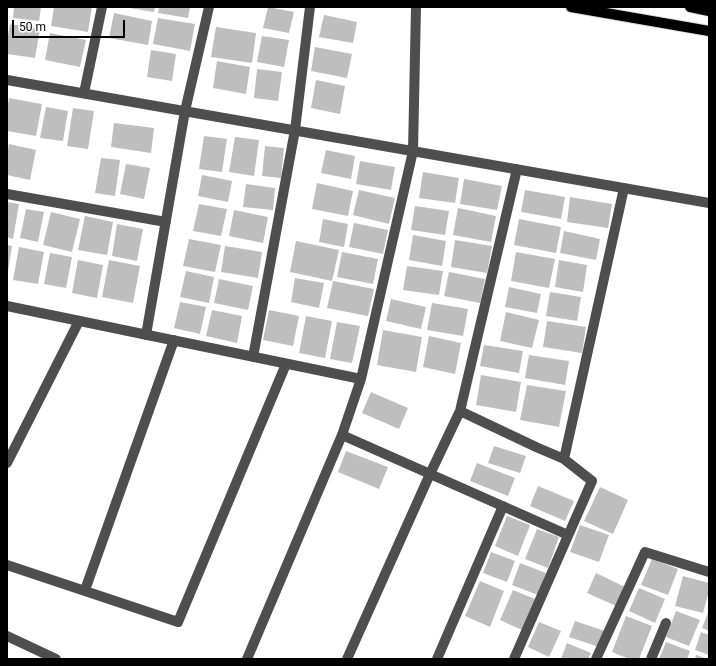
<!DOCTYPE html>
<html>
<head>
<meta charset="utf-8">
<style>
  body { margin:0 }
  #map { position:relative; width:716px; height:666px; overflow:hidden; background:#fff; font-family:Roboto,sans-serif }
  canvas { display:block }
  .frame { position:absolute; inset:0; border:8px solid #000; pointer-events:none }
  .scale { position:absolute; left:12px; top:20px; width:113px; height:18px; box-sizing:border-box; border:2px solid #000; border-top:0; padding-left:5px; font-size:12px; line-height:14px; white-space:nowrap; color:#000; -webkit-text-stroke:3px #fff; paint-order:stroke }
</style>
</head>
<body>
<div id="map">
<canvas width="716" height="666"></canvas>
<div class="frame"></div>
<div class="scale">50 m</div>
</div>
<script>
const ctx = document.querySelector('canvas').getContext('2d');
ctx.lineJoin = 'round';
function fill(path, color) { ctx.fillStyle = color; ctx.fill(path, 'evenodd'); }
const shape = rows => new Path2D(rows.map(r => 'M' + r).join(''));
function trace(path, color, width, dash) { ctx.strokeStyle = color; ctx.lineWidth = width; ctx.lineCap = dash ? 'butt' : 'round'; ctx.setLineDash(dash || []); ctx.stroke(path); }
fill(shape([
  [14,7,41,7,39,21,13,18],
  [54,7,92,7,88,32,51,26],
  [130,7,155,7,154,12,130,8],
  [159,7,190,7,188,18,158,13],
  [268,7,294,12,289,33,263,28],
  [114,13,152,21,148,45,109,38],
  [324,15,357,22,353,43,319,37],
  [158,18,195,24,190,51,153,44],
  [10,24,40,29,35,58,7,54,7,42],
  [216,27,256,33,252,63,211,57],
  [50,33,86,40,80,67,45,60],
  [262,36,289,40,284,67,257,62],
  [315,47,352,54,347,78,311,71],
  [151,50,176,54,172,81,147,77],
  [217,61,250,67,246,94,213,88],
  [257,69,282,72,278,101,254,98],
  [316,80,345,86,340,114,311,108],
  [9,98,42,104,36,136,7,131,7,111],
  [46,107,68,111,63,141,40,138],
  [73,108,94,111,88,149,67,146],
  [114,123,154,128,151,153,111,147],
  [204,136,227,139,222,172,199,169],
  [235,137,259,140,254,176,229,172],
  [9,144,36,150,30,180,7,175,7,156],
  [265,146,284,148,281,178,262,176],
  [326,150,355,156,351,179,321,173],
  [101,158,120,160,115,196,95,193],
  [360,161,395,167,391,190,356,184],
  [126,164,150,168,144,199,120,194],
  [423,172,459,178,455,203,419,198],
  [202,175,232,181,228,202,198,196],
  [464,179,502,186,497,210,460,204],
  [317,183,353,191,348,216,312,209],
  [246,184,275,188,273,210,243,207],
  [359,190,395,198,389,224,353,215],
  [525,190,565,197,561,219,521,212],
  [570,197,612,204,608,228,567,222],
  [7,202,19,204,13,239,7,237],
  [199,204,227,209,221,236,193,231],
  [415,206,449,211,445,235,411,230],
  [458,208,496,216,491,242,453,235],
  [26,209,44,212,38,242,20,238],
  [234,210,268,217,263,243,229,236],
  [51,212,80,219,72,252,43,245],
  [85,216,113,222,107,255,78,250],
  [323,219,348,224,344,247,319,242],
  [519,219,561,227,556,253,514,245],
  [354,223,388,230,383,254,349,247],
  [117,224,143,229,137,261,112,256],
  [564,231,600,239,596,260,560,253],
  [413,235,446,241,442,266,409,260],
  [189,239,221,245,215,272,183,266],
  [455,240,492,246,487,273,451,267],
  [296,241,339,250,332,281,290,272],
  [7,245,12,246,8,271,7,271],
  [225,246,262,252,258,278,221,272],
  [19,247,44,252,38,284,13,280],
  [342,252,378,259,373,284,337,277],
  [516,252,555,259,549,288,511,281],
  [50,253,72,257,66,288,44,284],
  [78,260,103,265,97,298,72,293],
  [109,260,140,266,133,303,102,297],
  [559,260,587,265,583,292,555,287],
  [407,266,443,271,439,295,403,290],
  [186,271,214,277,209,303,180,297],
  [449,272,485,279,480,303,444,296],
  [295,278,324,283,319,308,291,302],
  [219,279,253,286,248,310,214,303],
  [333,281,374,289,368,316,327,308],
  [509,287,541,294,537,313,505,307],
  [550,292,581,297,577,321,546,316],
  [391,299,426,307,421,329,386,321],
  [180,302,206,307,200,334,174,328],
  [432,303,468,309,463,336,427,330],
  [212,310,242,316,237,343,206,336],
  [269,310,299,316,293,346,263,340],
  [506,312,539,320,532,348,500,341],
  [306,316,332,321,325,358,299,353],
  [547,321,586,327,582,353,543,347],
  [337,322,360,326,352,363,330,359],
  [383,330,422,337,416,372,377,365],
  [429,336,461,343,455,374,423,367],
  [484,345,523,351,519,373,480,366],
  [529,355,569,361,565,385,525,378],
  [481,375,521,382,516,412,476,405],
  [527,385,566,391,559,427,520,420],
  [371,392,408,408,399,429,362,413],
  [494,446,526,456,520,473,488,463],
  [346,451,388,467,379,489,338,472],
  [477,463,515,478,508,496,470,481],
  [538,486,574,501,565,521,530,506],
  [600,487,628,500,613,534,584,521],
  [507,516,530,525,518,556,495,546],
  [580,525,609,535,599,562,570,552],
  [537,529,559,537,548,568,525,559],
  [491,552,515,561,507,582,483,573],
  [652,559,678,569,668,595,641,585],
  [520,563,546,573,538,595,512,585],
  [596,573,625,587,616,606,587,593],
  [683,576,709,583,709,591,703,613,675,606],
  [480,581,504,591,490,627,465,616],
  [639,588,665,599,655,623,629,611],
  [513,590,535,599,522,630,500,620],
  [709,610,709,631,702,628],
  [676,611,700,620,689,646,666,637],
  [626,616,652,626,639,659,629,659,612,652],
  [575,621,605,631,599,647,569,637],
  [539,622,561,631,549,657,528,647],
  [701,632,709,635,709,655,695,650],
  [666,642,690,651,687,659,659,659],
  [567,643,591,653,588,659,561,659],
  [696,655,708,659,695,659]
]), '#bebebe');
const major = shape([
  [571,7,709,31],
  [690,7,709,11]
]);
trace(major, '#dbdbdb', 12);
trace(shape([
  [7,80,709,203],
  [84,93,102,7],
  [7,194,166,222],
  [7,306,361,379],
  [146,335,185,111,209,7],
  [253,357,295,130,310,7],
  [460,411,517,169],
  [342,435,568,535],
  [7,463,79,321],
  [7,565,178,622,286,364],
  [85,590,174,340],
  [7,636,56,659],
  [247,659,342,435,361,379,413,151,416,7],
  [347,659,430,474,460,411,536,447,564,459],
  [437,659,503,506],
  [514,659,592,481,564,459,624,188],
  [596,659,645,552,709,572],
  [651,659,666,623]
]), '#4e4e4e', 10);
trace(major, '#000', 10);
</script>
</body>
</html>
